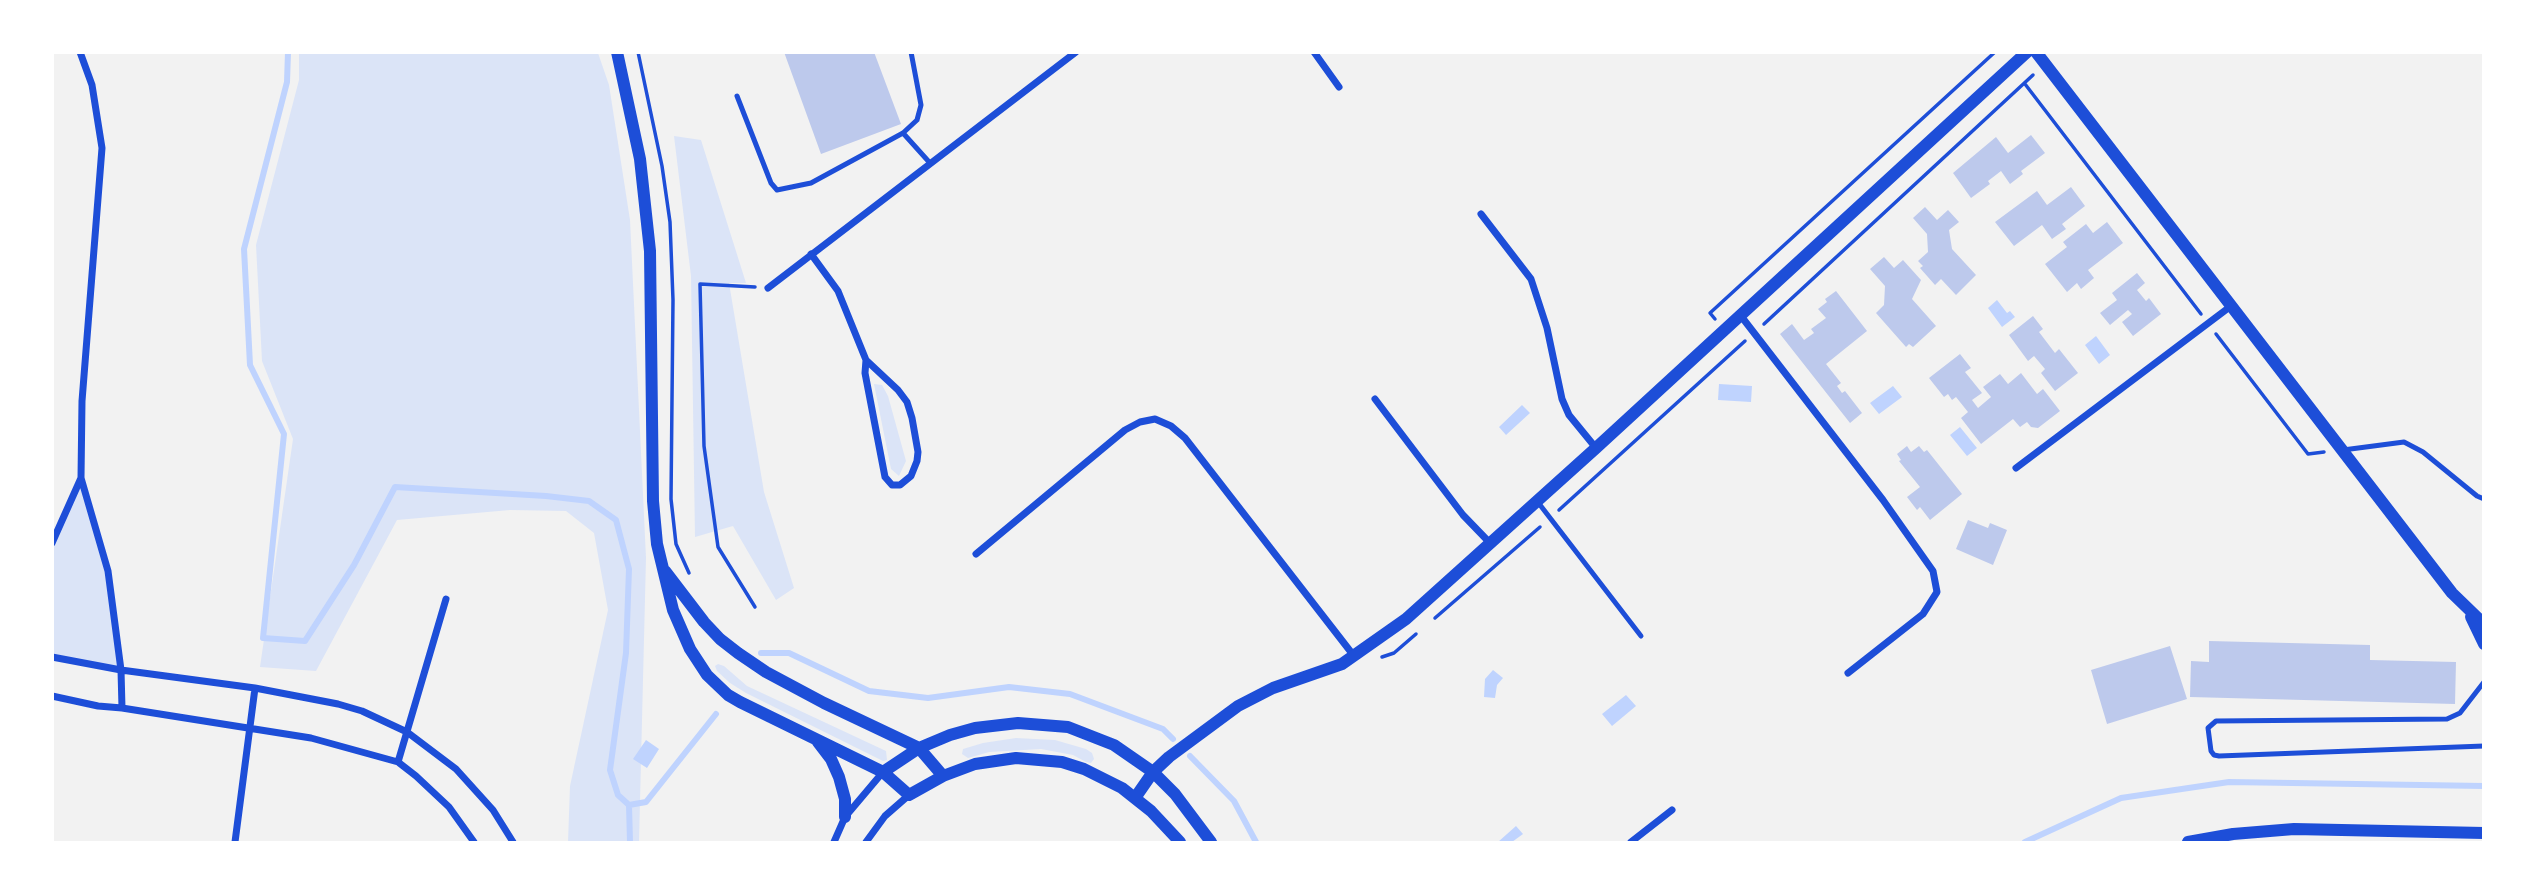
<!DOCTYPE html>
<html>
<head>
<meta charset="utf-8">
<style>
  body { margin:0 }
  #map { position:relative; width:2536px; height:895px; overflow:hidden; background:#f2f2f2; font-family:"PT Sans Narrow",sans-serif }
  canvas { display:block }
  .frame { position:absolute; inset:0; border:54px solid #fff; pointer-events:none }
</style>
</head>
<body>
<div id="map">
<canvas width="2536" height="895"></canvas>
<div class="frame"></div>
</div>
<script>
const ctx = document.querySelector('canvas').getContext('2d');
ctx.lineJoin = 'round';
function fill(path, color) { ctx.fillStyle = color; ctx.fill(path, 'evenodd'); }
const shape = rows => new Path2D(rows.map(r => 'M' + r).join(''));
function trace(path, color, width, dash) { ctx.strokeStyle = color; ctx.lineWidth = width; ctx.lineCap = dash ? 'butt' : 'round'; ctx.setLineDash(dash || []); ctx.stroke(path); }
fill(shape([
  [299,53,598,53,609,85,630,220,646,558,639,842,568,842,570,786,608,610,594,533,566,511,510,510,397,520,316,671,260,667,293,439,262,361,256,245,299,80],
  [674,136,701,140,746,283,729,283,764,492,794,588,776,600,733,526,695,537,691,276],
  [874,384,882,385,888,396,906,461,899,476,891,469],
  [81,478,108,571,121,670,53,657,53,543],
  [718,664,724,666,747,686,886,751,887,760,883,761,746,693,730,683,717,671,715,666],
  [1016,738,1055,740,1086,749,1092,753,1094,759,1091,763,1086,762,1073,755,1041,749,989,752,968,758,962,754,963,749,983,743]
]), '#dbe4f7');
fill(shape([
  [1997,300,2007,313,2010,311,2015,317,2002,327,1988,308],
  [2096,336,2110,355,2099,364,2085,345],
  [1719,384,1752,386,1751,402,1718,400],
  [1893,386,1902,397,1879,414,1870,403],
  [1522,405,1530,413,1506,435,1499,427],
  [1960,427,1977,448,1967,456,1950,435],
  [1493,670,1503,678,1497,685,1495,698,1484,697,1485,679],
  [1626,695,1636,706,1612,726,1602,714],
  [646,740,659,749,647,768,633,759],
  [1516,826,1523,834,1512,842,1498,842]
]), '#bfd3fe');
trace(shape([
  [288,52,287,82,244,249,250,365,284,434,263,638,305,641,354,565,395,487,546,496,589,501,616,520,629,569,626,653,610,770,618,795,629,805,646,802,716,714],
  [761,653,789,653,869,691,928,698,1009,687,1070,694,1163,729,1173,739],
  [1190,756,1234,801,1256,842],
  [629,805,630,842],
  [2025,842,2121,798,2229,782,2484,786]
]), '#bfd3fe', 6);
fill(shape([
  [784,52,874,52,901,124,821,154],
  [2031,135,2045,153,2021,171,2023,174,2010,184,2001,171,1988,181,1990,184,1971,198,1953,173,1996,137,2008,153],
  [2071,187,2085,206,2062,224,2066,229,2052,239,2042,225,2014,246,1995,222,2037,191,2047,205],
  [1925,207,1937,220,1948,210,1959,222,1949,230,1952,249,1976,275,1956,295,1941,279,1935,285,1920,268,1923,266,1918,261,1928,252,1927,234,1913,218],
  [2107,222,2123,243,2088,270,2094,278,2081,289,2077,283,2067,292,2045,264,2067,247,2063,242,2086,224,2093,233],
  [1884,257,1894,268,1903,260,1921,280,1912,299,1936,326,1913,347,1909,344,1906,347,1876,313,1884,305,1885,286,1870,269],
  [2137,273,2145,283,2137,290,2146,301,2149,298,2161,314,2133,336,2122,322,2132,314,2128,310,2110,325,2100,313,2117,300,2112,293],
  [1836,291,1867,331,1826,364,1841,383,1837,386,1842,393,1845,391,1862,413,1850,423,1780,334,1792,324,1804,340,1814,333,1811,329,1826,318,1818,309,1827,302,1825,299],
  [2033,316,2043,329,2039,332,2055,353,2059,349,2078,373,2055,391,2041,373,2045,369,2034,356,2028,361,2009,335],
  [1960,354,1971,368,1965,372,1982,393,1972,400,1978,408,1991,397,1983,387,2000,374,2008,384,2021,373,2037,394,2043,389,2060,411,2038,428,2031,427,2027,422,2020,427,2013,419,1981,444,1961,418,1968,412,1956,397,1952,400,1948,394,1944,397,1929,378],
  [1907,446,1911,452,1919,446,1924,452,1927,450,1962,494,1930,520,1920,507,1917,510,1907,497,1920,487,1899,461,1901,460,1897,454],
  [1968,520,1988,528,1990,523,2007,530,1993,565,1956,549],
  [2209,641,2370,645,2370,660,2456,662,2455,704,2190,697,2191,661,2209,662],
  [2170,646,2187,699,2107,724,2091,670]
]), '#bdc9ec');
trace(shape([
  [638,52,662,166,670,222,673,300,671,499,676,544,689,573],
  [2025,84,2201,314],
  [1715,319,1710,313,1995,52],
  [1764,324,2033,75],
  [2216,334,2308,454,2324,452],
  [1559,510,1745,341],
  [755,607,718,547,704,446,700,284,755,287],
  [1435,618,1540,527],
  [1382,657,1394,653,1416,634]
]), '#1d4ed8', 3.5);
trace(shape([
  [737,96,771,183,777,190,811,183,903,133,917,120,921,105,911,52],
  [903,133,930,163],
  [2343,450,2404,442,2423,452,2477,496,2484,499],
  [1537,501,1641,636],
  [2484,682,2460,713,2447,719,2216,721,2208,728,2211,751,2214,755,2219,756,2484,746]
]), '#1d4ed8', 5);
trace(shape([
  [80,52,92,85,102,148,82,401,81,478,108,571,121,670,122,708],
  [1314,52,1339,87],
  [1481,214,1531,279,1547,328,1562,399,1569,415,1596,448],
  [811,254,838,291,866,360,865,373,885,477,892,485,900,485,911,476,917,461,918,452,912,418,907,402,898,390,866,360],
  [768,288,1076,52],
  [1741,316,1883,500,1933,571,1937,592,1923,614,1848,673],
  [1375,399,1463,515,1490,543],
  [2016,468,2231,306],
  [52,543,81,478],
  [976,554,1125,430,1140,422,1155,419,1171,426,1185,438,1354,656],
  [52,657,121,670,255,688,338,704,362,711,407,732,456,769,493,810,513,842],
  [52,696,98,706,122,708,311,738,398,762,416,776,449,807,474,842],
  [398,762,446,599],
  [235,842,255,688],
  [834,842,845,817,883,772],
  [866,842,885,816,909,795],
  [1631,842,1672,810]
]), '#1d4ed8', 7);
trace(shape([
  [617,52,640,159,650,251,653,501,657,544,673,610,690,649,707,675,728,695,740,702,883,772,909,795,943,776,975,764,1016,758,1062,762,1084,769,1122,788,1151,811,1180,842],
  [2036,52,2452,593,2484,624],
  [665,571,704,622,720,639,738,653,766,672,824,703,919,748,943,776],
  [2471,617,2484,644],
  [818,742,831,759,839,777,845,799,845,817],
  [883,772,919,748,950,735,975,728,1018,723,1068,727,1114,745,1153,772,1175,794,1211,842],
  [1135,798,1153,772,1169,757,1238,706,1273,688,1342,664,1406,619,1596,448,2027,52],
  [2188,842,2233,834,2294,829,2484,833]
]), '#1d4ed8', 12);
</script>
</body>
</html>
